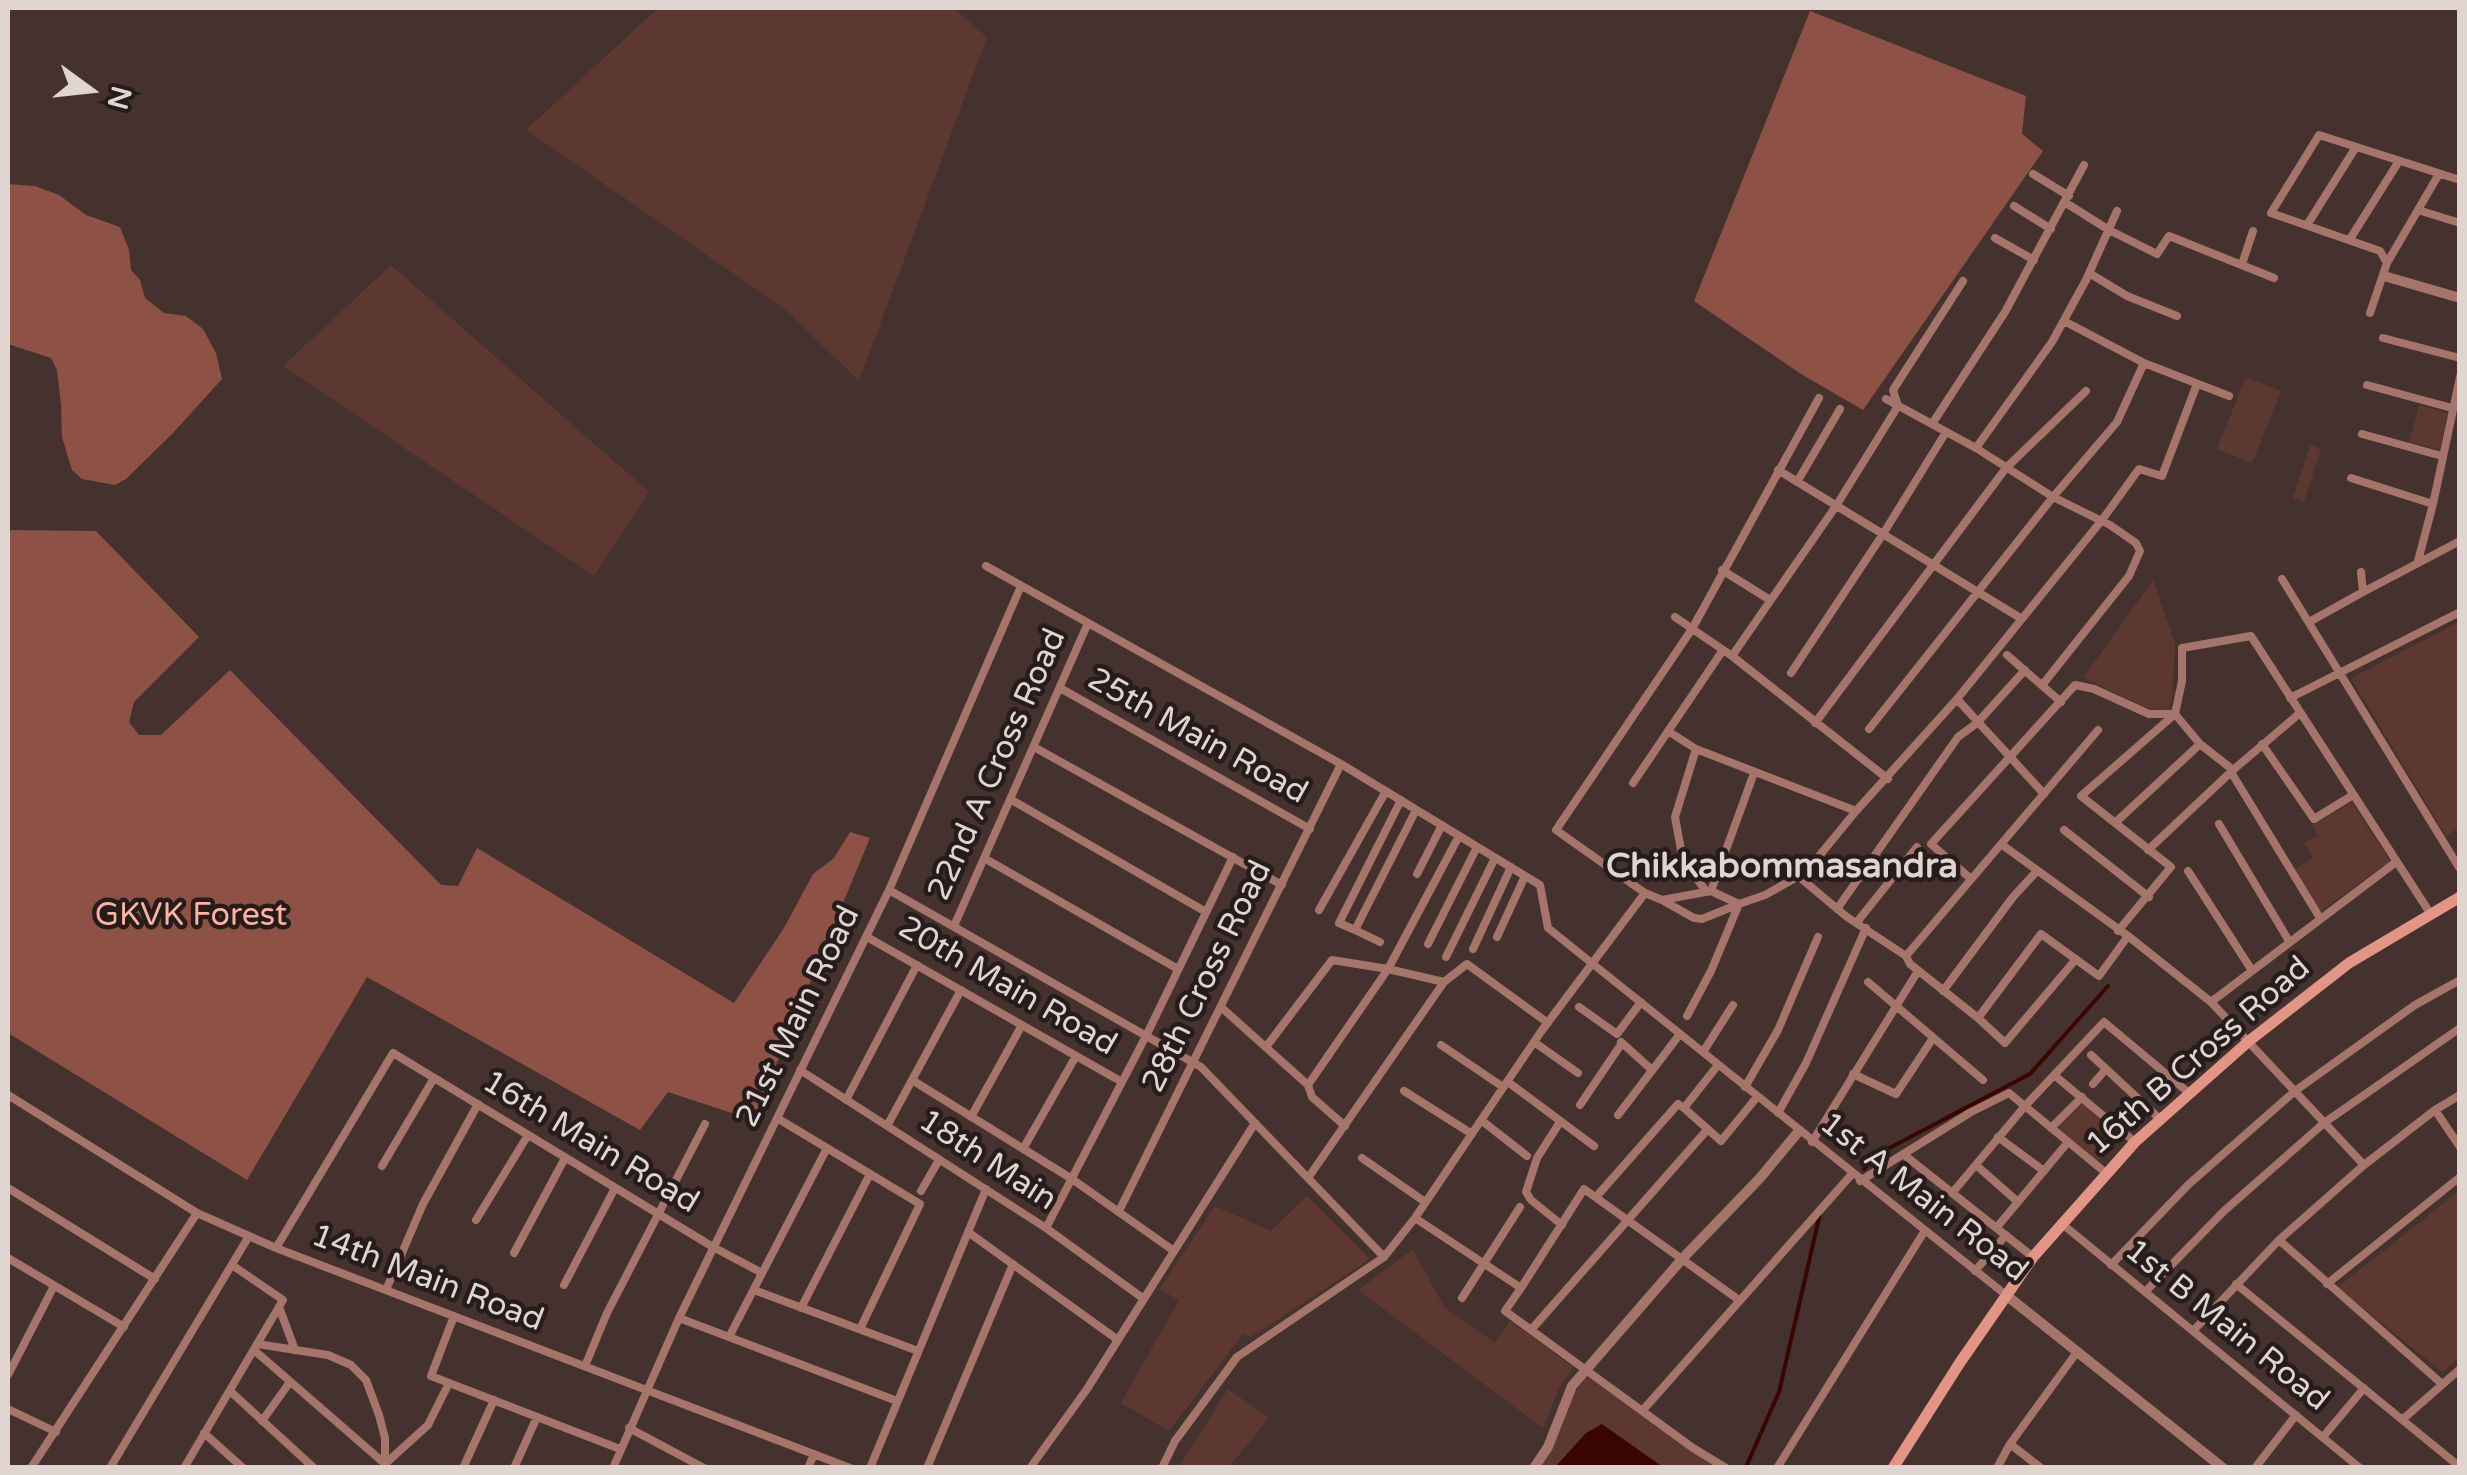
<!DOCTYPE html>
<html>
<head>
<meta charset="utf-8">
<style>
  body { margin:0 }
  #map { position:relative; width:2467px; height:1475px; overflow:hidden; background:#45322e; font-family:"Varela Round",sans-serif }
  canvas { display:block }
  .frame { position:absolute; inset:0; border:10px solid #e1d5d2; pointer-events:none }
  .north { position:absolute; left:40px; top:40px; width:100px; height:100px; -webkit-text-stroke:8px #251c1b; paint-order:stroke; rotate:105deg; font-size:28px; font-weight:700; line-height:40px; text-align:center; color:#e1d5d2 }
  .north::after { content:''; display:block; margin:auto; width:35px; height:45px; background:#e1d5d2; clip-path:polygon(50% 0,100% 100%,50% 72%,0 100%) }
</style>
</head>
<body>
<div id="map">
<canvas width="2467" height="1475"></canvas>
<div class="frame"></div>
<div class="north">N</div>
</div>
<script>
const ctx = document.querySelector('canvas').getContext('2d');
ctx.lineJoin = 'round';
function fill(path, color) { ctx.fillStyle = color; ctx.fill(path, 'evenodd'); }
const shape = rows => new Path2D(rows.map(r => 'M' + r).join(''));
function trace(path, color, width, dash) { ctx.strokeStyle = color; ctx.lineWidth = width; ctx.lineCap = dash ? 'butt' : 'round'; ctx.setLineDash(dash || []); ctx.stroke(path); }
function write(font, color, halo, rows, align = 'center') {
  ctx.font = font + ' "Varela Round",sans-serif'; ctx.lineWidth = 9; ctx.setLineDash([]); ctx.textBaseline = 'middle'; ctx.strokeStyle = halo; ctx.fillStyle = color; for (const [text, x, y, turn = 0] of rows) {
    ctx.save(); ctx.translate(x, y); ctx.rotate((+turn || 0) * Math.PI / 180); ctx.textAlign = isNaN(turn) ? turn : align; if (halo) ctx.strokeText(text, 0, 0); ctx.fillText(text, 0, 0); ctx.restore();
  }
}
fill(shape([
  [658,8,953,8,987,37,859,381,786,310,526,130],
  [391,265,649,492,594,576,283,366],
  [2246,377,2281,391,2252,463,2217,449],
  [2419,405,2447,413,2440,450,2409,442],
  [2310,445,2321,449,2304,502,2293,498],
  [2153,580,2175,643,2172,700,2168,710,2150,709,2083,678],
  [2459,622,2459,828,2446,836,2351,678],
  [2352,803,2390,861,2319,912,2295,869,2313,858,2304,843,2318,835,2312,825],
  [2083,1102,2121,1136,2098,1161,2057,1128],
  [2459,1191,2459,1358,2442,1372,2338,1287],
  [1307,1196,1370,1259,1251,1337,1243,1334,1169,1431,1121,1403,1179,1300,1159,1289,1215,1206,1271,1231],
  [1413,1249,1444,1307,1495,1343,1510,1321,1573,1367,1558,1390,1543,1428,1358,1290],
  [1587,1377,1718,1467,1540,1468,1553,1449,1575,1392],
  [1228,1389,1269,1418,1229,1467,1179,1467]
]), '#5d3831');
fill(shape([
  [1810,11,2026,96,2022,134,2043,151,1863,410,1801,374,1694,301],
  [8,184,35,186,59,195,86,215,120,227,129,250,131,270,140,280,145,298,164,313,186,316,203,329,216,353,222,379,173,433,126,479,115,485,82,479,72,470,62,437,61,405,57,370,51,358,8,344],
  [8,530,96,531,199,637,134,702,129,722,139,735,161,735,230,670,441,885,458,886,477,848,734,1003,784,928,813,874,834,858,850,832,870,838,753,1120,668,1092,640,1130,367,977,247,1180,8,1033]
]), '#8e5145');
fill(shape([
  [1602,1424,1633,1446,1663,1467,1555,1467,1586,1433]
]), '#3a0400');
trace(shape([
  [1864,1169,1878,1154,2030,1074,2108,986],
  [1746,1467,1779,1392,1820,1214]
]), '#3a0400', 4);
trace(shape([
  [2033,174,2069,196],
  [2066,203,2109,230,2157,254,2169,236,2274,278],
  [2014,206,2051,229],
  [2418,210,2460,223],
  [2307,225,2356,147],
  [1995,238,2034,260],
  [2350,239,2399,161],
  [2387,263,2439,174],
  [2242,264,2253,231],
  [2089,273,2127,296,2177,316],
  [2370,313,2387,263,2380,251,2271,213,2319,135,2460,180],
  [2064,321,2144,363,2229,396],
  [2383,338,2460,358],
  [2367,385,2452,408],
  [1886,399,1976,448,2053,497,2110,525,2136,543,2140,551,2129,576,2043,684],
  [1932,424,2005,312,2084,165],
  [2362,434,2442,456],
  [1976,448,2052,342,2086,280,2117,211],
  [1778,470,2022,619],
  [2351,478,2433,504,2460,377],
  [1797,482,1840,409],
  [2418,561,2433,504],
  [986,566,1341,764,1540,885,1548,928,2006,1295],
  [1722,570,1770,600],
  [2361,572,2363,592,2460,541],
  [2282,579,2460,869],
  [1675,617,1732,656,1888,779],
  [2309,622,2363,592],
  [2007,655,2061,702],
  [1732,656,1836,506,1898,406,1893,390,1963,281],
  [1791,673,1883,534,1946,432],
  [1060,688,1310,829],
  [2290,698,2460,612],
  [1957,699,2044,794],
  [1815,723,2006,468,2086,391],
  [1869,729,2053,497,2117,422,2144,363],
  [1668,731,1696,749],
  [2262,744,2314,819,2353,795],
  [1034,747,1282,885],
  [2233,770,2300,713],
  [2231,772,2320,918],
  [1633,783,1723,650],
  [1010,799,1206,912],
  [2116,822,2200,744],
  [2219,824,2289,941],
  [2064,830,2149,897],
  [2001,844,2128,936,2211,1002,2364,1165],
  [2148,850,2233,770,2200,744,2175,714],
  [984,858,1178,969],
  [2188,871,2251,969],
  [1417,874,1442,825],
  [1798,876,1847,917,1906,956,1910,964,1978,1018,2041,934,2099,976,2128,936],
  [1971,879,1931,844,2075,685,2094,689,2149,714,2175,714],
  [889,890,1201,1067,1384,1257],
  [1706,891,1683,861,1675,817,1696,749,1856,811],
  [1711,891,1754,773],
  [1645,893,1662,900,1711,891,1739,904,1765,895,1806,872,1856,811,1957,699,2102,520,2139,469,2162,476,2197,384],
  [1662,900,1694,918,1702,919,1739,904],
  [1837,909,1958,737,1977,723,2025,670],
  [1319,910,1386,791],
  [1857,922,1917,847],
  [954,926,1088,623],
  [1355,930,1339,923,1401,800],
  [2118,931,2171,867,2081,796,2175,714,2182,681,2182,648,2251,636,2430,913],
  [867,937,1122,1082],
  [1497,937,1525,876],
  [1380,942,1355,930,1416,810],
  [1428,944,1477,847],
  [1473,949,1511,867],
  [1906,956,2098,730],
  [1446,957,1495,858],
  [1868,982,1983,1080],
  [1943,991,2013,897,2036,872],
  [2211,1002,2396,862],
  [1579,1007,1617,1034,1641,1002],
  [1222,1008,1308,1085,1312,1097,1345,1126],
  [1687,1016,1711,971,1739,904],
  [1978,1018,2005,1043,2076,959],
  [1534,1042,1578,1073],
  [1621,1042,1652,1070],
  [1441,1045,1503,1087],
  [1266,1047,1332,960,1388,969,1459,836],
  [1703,1052,1733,1005],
  [2091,1055,2160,1119],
  [800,1070,1046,1228,1144,1299],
  [1853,1074,1896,1094,1933,1038],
  [2054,1075,2135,1142],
  [912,1080,1072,1179,1174,1251],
  [1508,1082,1594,1146],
  [2093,1084,2106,1069],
  [1308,1085,1388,969,1444,982,1467,964,1548,1023],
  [1745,1087,1778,1030,1818,937],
  [1404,1091,1472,1134],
  [8,1095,197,1213,276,1248,850,1468],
  [846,1100,917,965],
  [1580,1105,1622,1043],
  [1684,1108,1721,1141,1757,1097],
  [2435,1110,2460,1147],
  [1778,1113,1806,1063,1866,928],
  [1618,1115,1680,1034],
  [971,1117,1022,1025],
  [777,1118,920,1204,860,1329],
  [1481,1120,1527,1156],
  [1560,1122,1537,1158,1526,1192,1531,1200,1562,1225],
  [887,1126,961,990],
  [2051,1128,2082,1097],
  [1707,1130,1531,1330,1693,1448,1726,1468],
  [1998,1137,2044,1171],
  [1812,1142,1918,971],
  [1023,1149,1076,1056],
  [1903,1154,2033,1257],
  [1362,1158,1425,1202],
  [1976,1165,2018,1202,1997,1227],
  [382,1166,434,1078],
  [1308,1178,1444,982],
  [1860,1181,1971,1112,2009,1093,2106,1173],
  [8,1188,155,1279],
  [921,1191,939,1160],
  [1953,1192,2025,1106,2104,1022,2189,1093],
  [1596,1197,1678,1104,1684,1108,1718,1065],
  [2018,1202,2068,1142],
  [1119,1211,1341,764],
  [1415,1218,1521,1288,1584,1189,1739,1300],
  [476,1220,528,1135],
  [2061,1223,2360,1468],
  [1046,1228,1147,1034,1233,857],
  [968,1232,1118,1340],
  [2279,1240,2441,1383],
  [276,1248,393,1053,713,1247,762,1273],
  [514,1253,565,1158],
  [8,1258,124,1327],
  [2111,1265,2189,1184,2295,1091,2415,1005,2460,980],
  [1975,1271,2006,1235],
  [2236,1284,2460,1467],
  [2327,1284,2460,1177],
  [564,1285,615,1188],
  [1521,1288,1505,1311,1531,1330],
  [386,1290,423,1204,478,1104],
  [754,1290,918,1351],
  [2145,1292,2224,1211,2324,1123,2460,1028],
  [1462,1298,1520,1207],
  [279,1307,295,1350],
  [801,1308,870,1174],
  [454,1316,431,1376,620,1449],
  [679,1318,897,1401],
  [2193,1331,2279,1240,2364,1165,2435,1110,2460,1095],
  [729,1337,827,1148],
  [257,1344,328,1355,351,1365,366,1380,379,1415,385,1438,385,1464],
  [254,1350,384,1463],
  [585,1366,607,1313,705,1124],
  [8,1375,54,1286],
  [230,1391,314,1468],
  [8,1409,56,1432],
  [1643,1410,1852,1174],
  [2403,1419,2460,1369],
  [262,1421,290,1382],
  [629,1428,704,1468],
  [204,1433,243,1468],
  [2323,1437,2364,1388],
  [2010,1444,2041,1468],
  [385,1464,428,1425,449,1383],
  [31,1468,197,1213],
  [110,1468,249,1236],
  [184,1468,283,1300,232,1265],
  [463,1468,494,1400],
  [514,1468,537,1417],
  [613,1468,679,1318,889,890,1021,586],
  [808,1468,814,1454],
  [870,1468,986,1189],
  [927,1468,1013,1264],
  [1030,1468,1087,1389,1255,1123],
  [1162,1468,1175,1441,1237,1357,1384,1257,1415,1218,1540,1033,1645,893,1556,830,1692,629,1819,398],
  [1777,1468,1924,1232],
  [1997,1468,2010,1444,2077,1352],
  [2255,1468,2296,1415]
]), '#a5746a', 8);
trace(shape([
  [2384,276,2460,298],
  [2006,1295,2223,1468],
  [1534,1468,1548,1447,1572,1386,1683,1258,1760,1178,1799,1131]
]), '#a5746a', 10);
trace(shape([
  [1893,1468,1959,1364,2033,1257,2135,1142,2249,1041,2349,963,2460,897]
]), '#e39585', 11);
write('32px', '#e1d5d2', '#251c1b', [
  ["25th Main Road",1197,737,29],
  ["22nd A Cross Road",998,765,-66],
  ["28th Cross Road",1208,977,-64],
  ["20th Main Road",1007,987,30],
  ["21st Main Road",799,1017,-64],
  ["16th B Cross Road",2199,1057,-41],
  ["16th Main Road",590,1143,31],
  ["18th Main",987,1161,33],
  ["1st A Main Road",1923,1198,38],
  ["14th Main Road",427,1279,21],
  ["1st B Main Road",2226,1326,39]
]);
write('32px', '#fdb2a2', '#251c1b', [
  ["GKVK Forest",191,917]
]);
write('bold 35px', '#e1d5d2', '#251c1b', [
  ["Chikkabommasandra",1782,868]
]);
</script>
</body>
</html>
